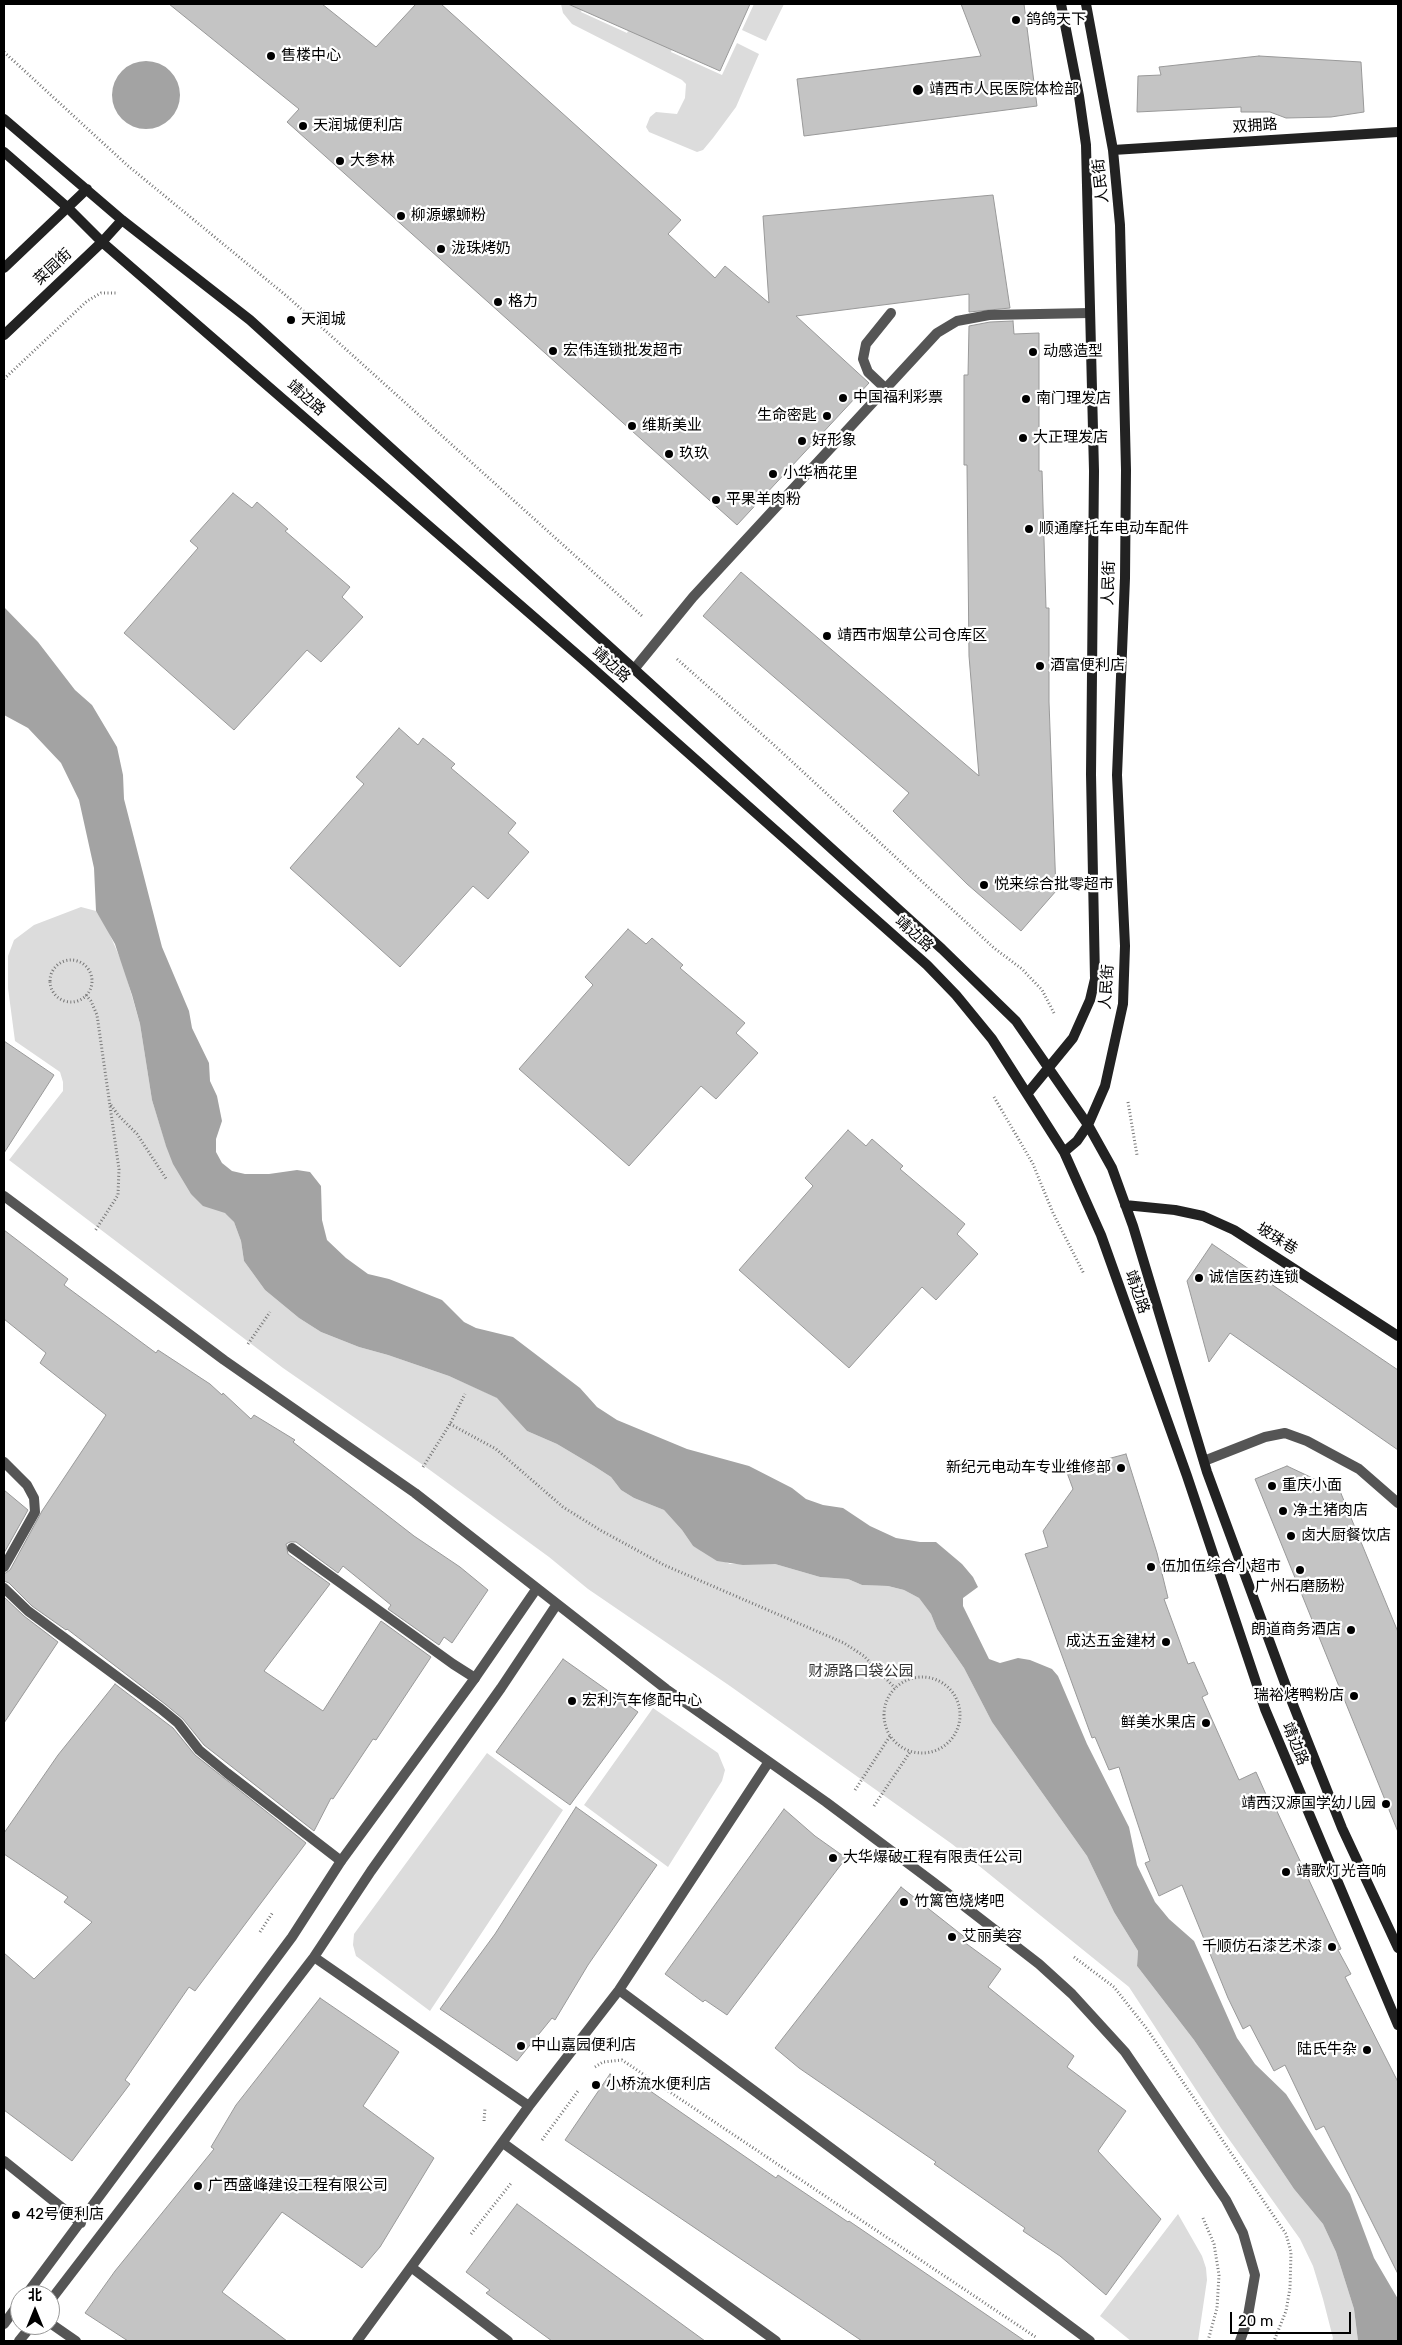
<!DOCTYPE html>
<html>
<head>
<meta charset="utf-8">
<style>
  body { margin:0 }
  #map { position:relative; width:1402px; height:2345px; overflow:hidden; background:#fff; font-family:Rubik,"Noto Sans SC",sans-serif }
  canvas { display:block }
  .frame { position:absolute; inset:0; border:5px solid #000; pointer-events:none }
  .north { position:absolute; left:10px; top:2285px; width:50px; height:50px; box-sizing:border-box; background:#fff; border:1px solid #999; border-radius:50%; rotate:0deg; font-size:14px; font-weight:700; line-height:20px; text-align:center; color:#000 }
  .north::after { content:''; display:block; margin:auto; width:18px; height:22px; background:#000; clip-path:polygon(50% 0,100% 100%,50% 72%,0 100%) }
  .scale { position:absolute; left:1230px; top:2312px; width:121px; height:22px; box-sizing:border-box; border:2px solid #000; border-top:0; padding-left:6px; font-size:15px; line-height:18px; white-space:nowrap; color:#000; -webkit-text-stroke:4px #fff; paint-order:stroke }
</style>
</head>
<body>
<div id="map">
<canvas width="1402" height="2345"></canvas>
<div class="frame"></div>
<div class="north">北</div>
<div class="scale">20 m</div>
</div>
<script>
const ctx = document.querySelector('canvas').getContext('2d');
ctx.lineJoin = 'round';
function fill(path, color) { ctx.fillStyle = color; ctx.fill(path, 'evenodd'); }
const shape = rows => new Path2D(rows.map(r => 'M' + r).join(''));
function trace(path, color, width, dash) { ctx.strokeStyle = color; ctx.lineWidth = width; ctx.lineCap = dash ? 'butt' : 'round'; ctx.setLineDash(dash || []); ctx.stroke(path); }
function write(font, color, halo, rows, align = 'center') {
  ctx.font = font + ' Rubik,"Noto Sans SC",sans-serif'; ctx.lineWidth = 4.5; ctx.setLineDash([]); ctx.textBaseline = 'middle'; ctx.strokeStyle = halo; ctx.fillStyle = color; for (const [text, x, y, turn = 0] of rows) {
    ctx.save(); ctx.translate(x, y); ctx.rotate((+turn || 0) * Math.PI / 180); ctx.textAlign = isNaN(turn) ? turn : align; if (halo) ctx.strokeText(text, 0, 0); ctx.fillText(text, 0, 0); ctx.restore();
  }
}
fill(shape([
  [561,4,584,4,581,12,627,33,631,25,674,43,671,52,722,75,737,43,759,54,736,107,713,138,703,150,697,152,649,132,646,127,650,117,656,112,677,114,685,98,686,84,682,80,572,24,563,13],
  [754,4,784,4,766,41,742,30],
  [81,907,96,911,107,928,123,965,140,1024,152,1100,166,1145,234,1222,241,1241,244,1261,265,1290,299,1318,321,1332,359,1347,388,1355,449,1376,498,1398,527,1431,557,1444,594,1466,611,1477,621,1490,634,1498,664,1510,682,1530,693,1546,730,1564,775,1564,820,1577,848,1579,862,1585,888,1586,904,1590,919,1598,931,1614,937,1629,964,1668,992,1722,1087,1856,1114,1912,1138,1951,1137,1966,1194,2040,1294,2189,1323,2224,1336,2252,1354,2309,1358,2341,1332,2341,1333,2338,1323,2299,1313,2266,1300,2239,1221,2128,1129,1987,952,1844,730,1686,588,1589,549,1557,423,1465,283,1368,9,1160,63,1091,63,1082,60,1072,15,1041,8,988,8,956,14,940,34,925],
  [653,1708,718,1753,725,1770,722,1781,668,1867,584,1805],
  [487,1753,563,1810,430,2011,356,1956,353,1945,354,1934],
  [1178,2214,1202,2256,1206,2268,1207,2280,1198,2341,1131,2341,1100,2316]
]), '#dcdcdc');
fill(shape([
  '112 95a34 34 0 1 1 68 0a34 34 0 1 1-68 0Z',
  [4,607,38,642,75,690,92,705,117,747,123,775,124,799,162,947,189,1011,192,1028,209,1063,210,1081,217,1096,222,1121,216,1139,216,1152,222,1163,232,1171,245,1174,269,1174,297,1170,310,1172,321,1186,322,1220,327,1240,346,1258,368,1274,389,1279,442,1300,464,1322,476,1328,513,1337,580,1388,597,1407,617,1420,687,1449,749,1466,792,1488,806,1499,823,1505,843,1508,870,1526,896,1538,920,1542,936,1542,962,1564,973,1577,978,1587,963,1598,963,1606,989,1659,1000,1663,1018,1658,1030,1660,1052,1669,1058,1676,1087,1744,1129,1827,1137,1865,1155,1902,1169,1919,1194,1941,1237,2038,1255,2064,1286,2094,1350,2194,1374,2258,1398,2299,1398,2341,1358,2341,1354,2309,1336,2252,1323,2224,1294,2189,1194,2040,1137,1966,1138,1951,1114,1912,1087,1856,992,1722,964,1668,937,1629,931,1614,919,1598,904,1590,888,1586,862,1585,848,1579,820,1577,775,1564,743,1565,717,1561,693,1546,682,1530,664,1510,634,1498,621,1490,611,1477,594,1466,557,1444,527,1431,497,1398,449,1376,388,1355,359,1347,321,1332,299,1318,265,1290,244,1261,241,1241,234,1222,225,1213,203,1206,191,1194,173,1164,166,1146,152,1100,140,1024,132,995,115,944,96,911,94,868,79,800,61,763,28,728,4,715]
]), '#a3a3a3');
const building = shape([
  [169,4,322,4,376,47,416,4,441,4,681,220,668,234,715,278,725,266,769,303,763,216,993,195,1010,308,969,312,969,294,796,316,869,383,737,525,287,122,299,109,169,4],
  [568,4,750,4,720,71,568,4],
  [961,4,1024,4,1037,106,804,136,797,79,981,56,961,4],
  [1259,56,1361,62,1364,112,1331,117,1286,118,1270,112,1241,112,1241,107,1137,112,1138,76,1161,75,1159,67,1259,56],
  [1013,321,1014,334,1039,333,1039,471,1042,471,1046,608,1049,608,1049,702,1056,891,1021,931,967,884,893,811,909,793,703,616,741,572,979,776,969,656,967,465,964,465,964,375,968,375,969,326,990,322,1013,321],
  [233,493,252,508,257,502,288,529,285,531,350,587,342,597,363,617,321,662,307,650,234,730,124,633,198,548,190,541,233,493],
  [399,728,418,745,423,738,455,764,451,768,516,823,508,833,529,852,488,899,473,886,400,967,290,868,364,784,356,777,399,728],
  [628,929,646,944,652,938,683,965,680,968,745,1023,736,1033,758,1053,716,1099,701,1086,629,1166,519,1069,593,985,585,977,628,929],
  [4,1041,54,1075,4,1153,4,1041],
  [848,1130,866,1146,872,1139,903,1166,900,1169,965,1224,957,1234,978,1254,936,1300,922,1287,849,1368,739,1270,813,1186,805,1178,848,1130],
  [4,1230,68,1279,64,1285,156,1353,158,1350,210,1384,222,1395,223,1393,251,1419,254,1415,295,1440,293,1442,414,1536,460,1567,488,1590,452,1643,444,1637,439,1645,388,1609,391,1605,343,1566,338,1573,296,1542,290,1542,286,1544,288,1554,330,1584,264,1671,323,1711,381,1621,431,1657,376,1740,373,1739,333,1799,331,1798,314,1831,204,1745,183,1719,165,1704,67,1629,66,1630,32,1606,9,1583,4,1581,4,1574,10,1570,42,1511,106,1415,40,1363,46,1353,4,1319,4,1230],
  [1212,1244,1398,1370,1398,1450,1230,1333,1209,1362,1187,1281,1212,1244],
  [1126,1454,1157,1553,1168,1598,1164,1599,1188,1664,1194,1662,1208,1694,1202,1697,1239,1780,1256,1772,1272,1808,1275,1807,1341,1949,1338,1950,1351,1974,1345,1977,1398,2082,1398,2274,1324,2126,1316,2130,1285,2065,1274,2071,1250,2025,1243,2029,1228,1998,1182,1885,1159,1896,1145,1863,1150,1861,1119,1767,1109,1770,1095,1737,1092,1738,1025,1554,1048,1547,1043,1531,1073,1489,1066,1470,1126,1454],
  [1287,1466,1340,1491,1398,1632,1398,1832,1255,1479,1287,1466],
  [4,1490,28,1510,4,1553,4,1490],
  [4,1597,24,1616,58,1642,4,1723,4,1597],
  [563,1659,638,1712,570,1805,496,1752,563,1659],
  [115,1684,173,1728,195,1755,306,1843,195,1991,189,1987,125,2080,130,2084,72,2161,4,2110,4,1953,34,1979,92,1922,64,1902,68,1897,4,1854,4,1833,58,1755,115,1684],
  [576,1807,657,1865,588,1965,555,2020,552,2018,517,2061,440,2009,495,1934,576,1807],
  [784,1809,815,1836,846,1858,727,2015,705,2000,703,2002,665,1974,784,1809],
  [901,1887,967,1939,964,1942,1001,1969,988,1987,1074,2056,1067,2067,1126,2111,1098,2151,1161,2219,1106,2295,1060,2256,1023,2231,1025,2228,934,2164,936,2162,799,2068,775,2048,901,1887],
  [320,1998,399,2052,363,2106,434,2158,380,2247,362,2268,282,2212,222,2292,287,2341,128,2341,85,2313,115,2271,214,2149,211,2147,236,2105,320,1998],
  [610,2074,638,2093,643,2086,776,2178,778,2175,848,2222,849,2221,1025,2341,862,2341,565,2140,610,2074],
  [517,2204,705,2341,552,2341,486,2293,490,2290,466,2272,517,2204]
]);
fill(building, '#c4c4c4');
trace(building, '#999', 1);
trace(shape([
  [4,52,127,165,289,298,642,616],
  [4,379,87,301,101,293,118,293],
  [677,659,774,745,994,948,1022,969,1042,990,1054,1013],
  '50 981a21 21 0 1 1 42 0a21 21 0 1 1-42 0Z',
  [86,995,91,1001,97,1015,119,1169,118,1195,95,1231],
  [994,1097,1033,1164,1053,1213,1084,1274],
  [1128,1102,1137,1155],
  [111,1105,118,1115,137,1134,167,1180],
  [248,1344,270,1312],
  [450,1424,496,1449,563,1507,600,1530,664,1565,844,1643,864,1656,895,1688],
  [423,1467,450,1424,465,1394],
  '884 1715a38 38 0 1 1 76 0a38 38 0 1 1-76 0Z',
  [855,1790,890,1736],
  [874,1806,910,1752],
  [260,1932,273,1912],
  [1074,1957,1114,1987,1147,2029,1286,2234,1291,2252,1290,2288,1286,2311,1274,2341],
  [595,2067,603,2062,622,2060,1037,2338],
  [484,2121,485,2108],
  [542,2140,578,2091],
  [1203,2218,1214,2244,1219,2275,1217,2308,1208,2341],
  [471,2234,512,2182]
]), '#777', 3, [1, 2.5]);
trace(shape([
  [886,389,868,372,863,359,866,344,891,313],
  [1204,1461,1265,1437,1285,1433,1307,1441,1359,1469,1398,1503],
  [4,1462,27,1485,34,1498,35,1512,4,1567],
  [292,1548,453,1664,475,1678],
  [4,1588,28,1611,161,1709,178,1723,199,1750,227,1773,341,1861],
  [503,2143,776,2341]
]), '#555', 10);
trace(shape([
  [635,668,693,597,937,333,957,321,989,315,1090,313],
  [4,1196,224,1360,415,1493,666,1689,826,1802,933,1882,1039,1964,1072,1994,1125,2052,1226,2200,1243,2233,1255,2275,1247,2321,1240,2341],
  [314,1957,529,2106],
  [619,1990,1090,2341],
  [4,2161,81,2223],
  [411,2267,508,2341],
  [26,2295,292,1937,341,1861,475,1678,537,1588],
  [50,2301,314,1957,371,1871,501,1688,557,1604],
  [50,2323,76,2341],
  [4,2324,20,2302],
  [19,2341,32,2325],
  [357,2341,529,2106,619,1990,768,1763]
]), '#555', 10);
trace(shape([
  [4,119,122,220,250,320,942,949,1016,1021,1088,1125,1112,1168,1133,1226,1207,1472,1290,1697,1342,1828,1398,1948],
  [1113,150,1398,132],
  [4,152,67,207,102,242,588,664,927,965,956,995,992,1039,1064,1152,1101,1235,1187,1476,1265,1709,1398,2025],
  [4,268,87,189],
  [4,335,102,242,122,220],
  [1027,1094,1073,1038,1090,1000,1095,979,1091,774,1094,471,1086,145,1079,96,1061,4],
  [1064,1152,1077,1141,1088,1125,1105,1086,1123,1004,1125,946,1117,775,1125,578,1126,470,1120,225,1113,150,1086,4],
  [1125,1205,1175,1210,1203,1216,1234,1230,1398,1336]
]), '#222', 10);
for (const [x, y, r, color] of [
  [1016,20,5,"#000"],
  [271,56,5,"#000"],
  [918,90,6,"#000"],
  [303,126,5,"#000"],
  [340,161,5,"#000"],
  [401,216,5,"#000"],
  [441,249,5,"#000"],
  [498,302,5,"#000"],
  [291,320,5,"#000"],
  [553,351,5,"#000"],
  [1033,352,5,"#000"],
  [843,398,5,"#000"],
  [1026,399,5,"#000"],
  [827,416,5,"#000"],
  [632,426,5,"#000"],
  [1023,438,5,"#000"],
  [802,441,5,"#000"],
  [669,454,5,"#000"],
  [773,474,5,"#000"],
  [716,500,5,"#000"],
  [1029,529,5,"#000"],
  [827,636,5,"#000"],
  [1040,666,5,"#000"],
  [984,885,5,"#000"],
  [1199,1278,5,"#000"],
  [1121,1468,5,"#000"],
  [1272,1486,5,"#000"],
  [1283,1511,5,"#000"],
  [1291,1536,5,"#000"],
  [1151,1567,5,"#000"],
  [1300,1570,5,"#000"],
  [1351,1630,5,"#000"],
  [1166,1642,5,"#000"],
  [1354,1696,5,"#000"],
  [572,1701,5,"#000"],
  [1206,1723,5,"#000"],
  [1386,1804,5,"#000"],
  [833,1858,5,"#000"],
  [1286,1872,5,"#000"],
  [904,1902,5,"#000"],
  [952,1937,5,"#000"],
  [1332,1947,5,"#000"],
  [521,2046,5,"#000"],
  [1367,2050,5,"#000"],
  [596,2085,5,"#000"],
  [198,2186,5,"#000"],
  [16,2215,5,"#000"]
]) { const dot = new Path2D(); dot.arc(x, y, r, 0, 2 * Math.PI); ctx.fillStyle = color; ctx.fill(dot); trace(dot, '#fff', 2); }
write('15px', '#000', '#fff', [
  ["鸽鸽天下",1026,20],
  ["售楼中心",281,56],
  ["靖西市人民医院体检部",929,90],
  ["天润城便利店",313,126],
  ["大参林",350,161],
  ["柳源螺蛳粉",411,216],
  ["泷珠烤奶",451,249],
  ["格力",508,302],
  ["天润城",301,320],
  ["宏伟连锁批发超市",563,351],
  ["动感造型",1043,352],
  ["中国福利彩票",853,398],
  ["南门理发店",1036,399],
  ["生命密匙",817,416,"right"],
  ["维斯美业",642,426],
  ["大正理发店",1033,438],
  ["好形象",812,441],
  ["玖玖",679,454],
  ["小华栖花里",783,474],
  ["平果羊肉粉",726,500],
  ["顺通摩托车电动车配件",1039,529],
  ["靖西市烟草公司仓库区",837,636],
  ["酒富便利店",1050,666],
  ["悦来综合批零超市",994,885],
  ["诚信医药连锁",1209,1278],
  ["新纪元电动车专业维修部",1111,1468,"right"],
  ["重庆小面",1282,1486],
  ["净土猪肉店",1293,1511],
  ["卤大厨餐饮店",1301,1536],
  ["伍加伍综合小超市",1161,1567],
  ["广州石磨肠粉",1300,1587,"center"],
  ["朗道商务酒店",1341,1630,"right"],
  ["成达五金建材",1156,1642,"right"],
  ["瑞裕烤鸭粉店",1344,1696,"right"],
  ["宏利汽车修配中心",582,1701],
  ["鲜美水果店",1196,1723,"right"],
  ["靖西汉源国学幼儿园",1376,1804,"right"],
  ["大华爆破工程有限责任公司",843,1858],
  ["靖歌灯光音响",1296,1872],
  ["竹篱笆烧烤吧",914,1902],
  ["艾丽美容",962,1937],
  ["千顺仿石漆艺术漆",1322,1947,"right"],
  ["中山嘉园便利店",531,2046],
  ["陆氏牛杂",1357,2050,"right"],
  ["小桥流水便利店",606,2085],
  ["广西盛峰建设工程有限公司",208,2186],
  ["42号便利店",26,2215]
], 'left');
write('15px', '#000', '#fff', [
  ["双拥路",1255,126,-4],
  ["人民街",1101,181,-96],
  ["菜园街",53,267,-43],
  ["靖边路",306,398,41],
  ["人民街",1109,583,-88],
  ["靖边路",611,665,42],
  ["靖边路",914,934,42],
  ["人民街",1107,987,-86],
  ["坡珠巷",1277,1239,32],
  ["靖边路",1137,1292,71],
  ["靖边路",1295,1744,68]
]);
write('15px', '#333', '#fff', [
  ["财源路口袋公园",861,1672]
]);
</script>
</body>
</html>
